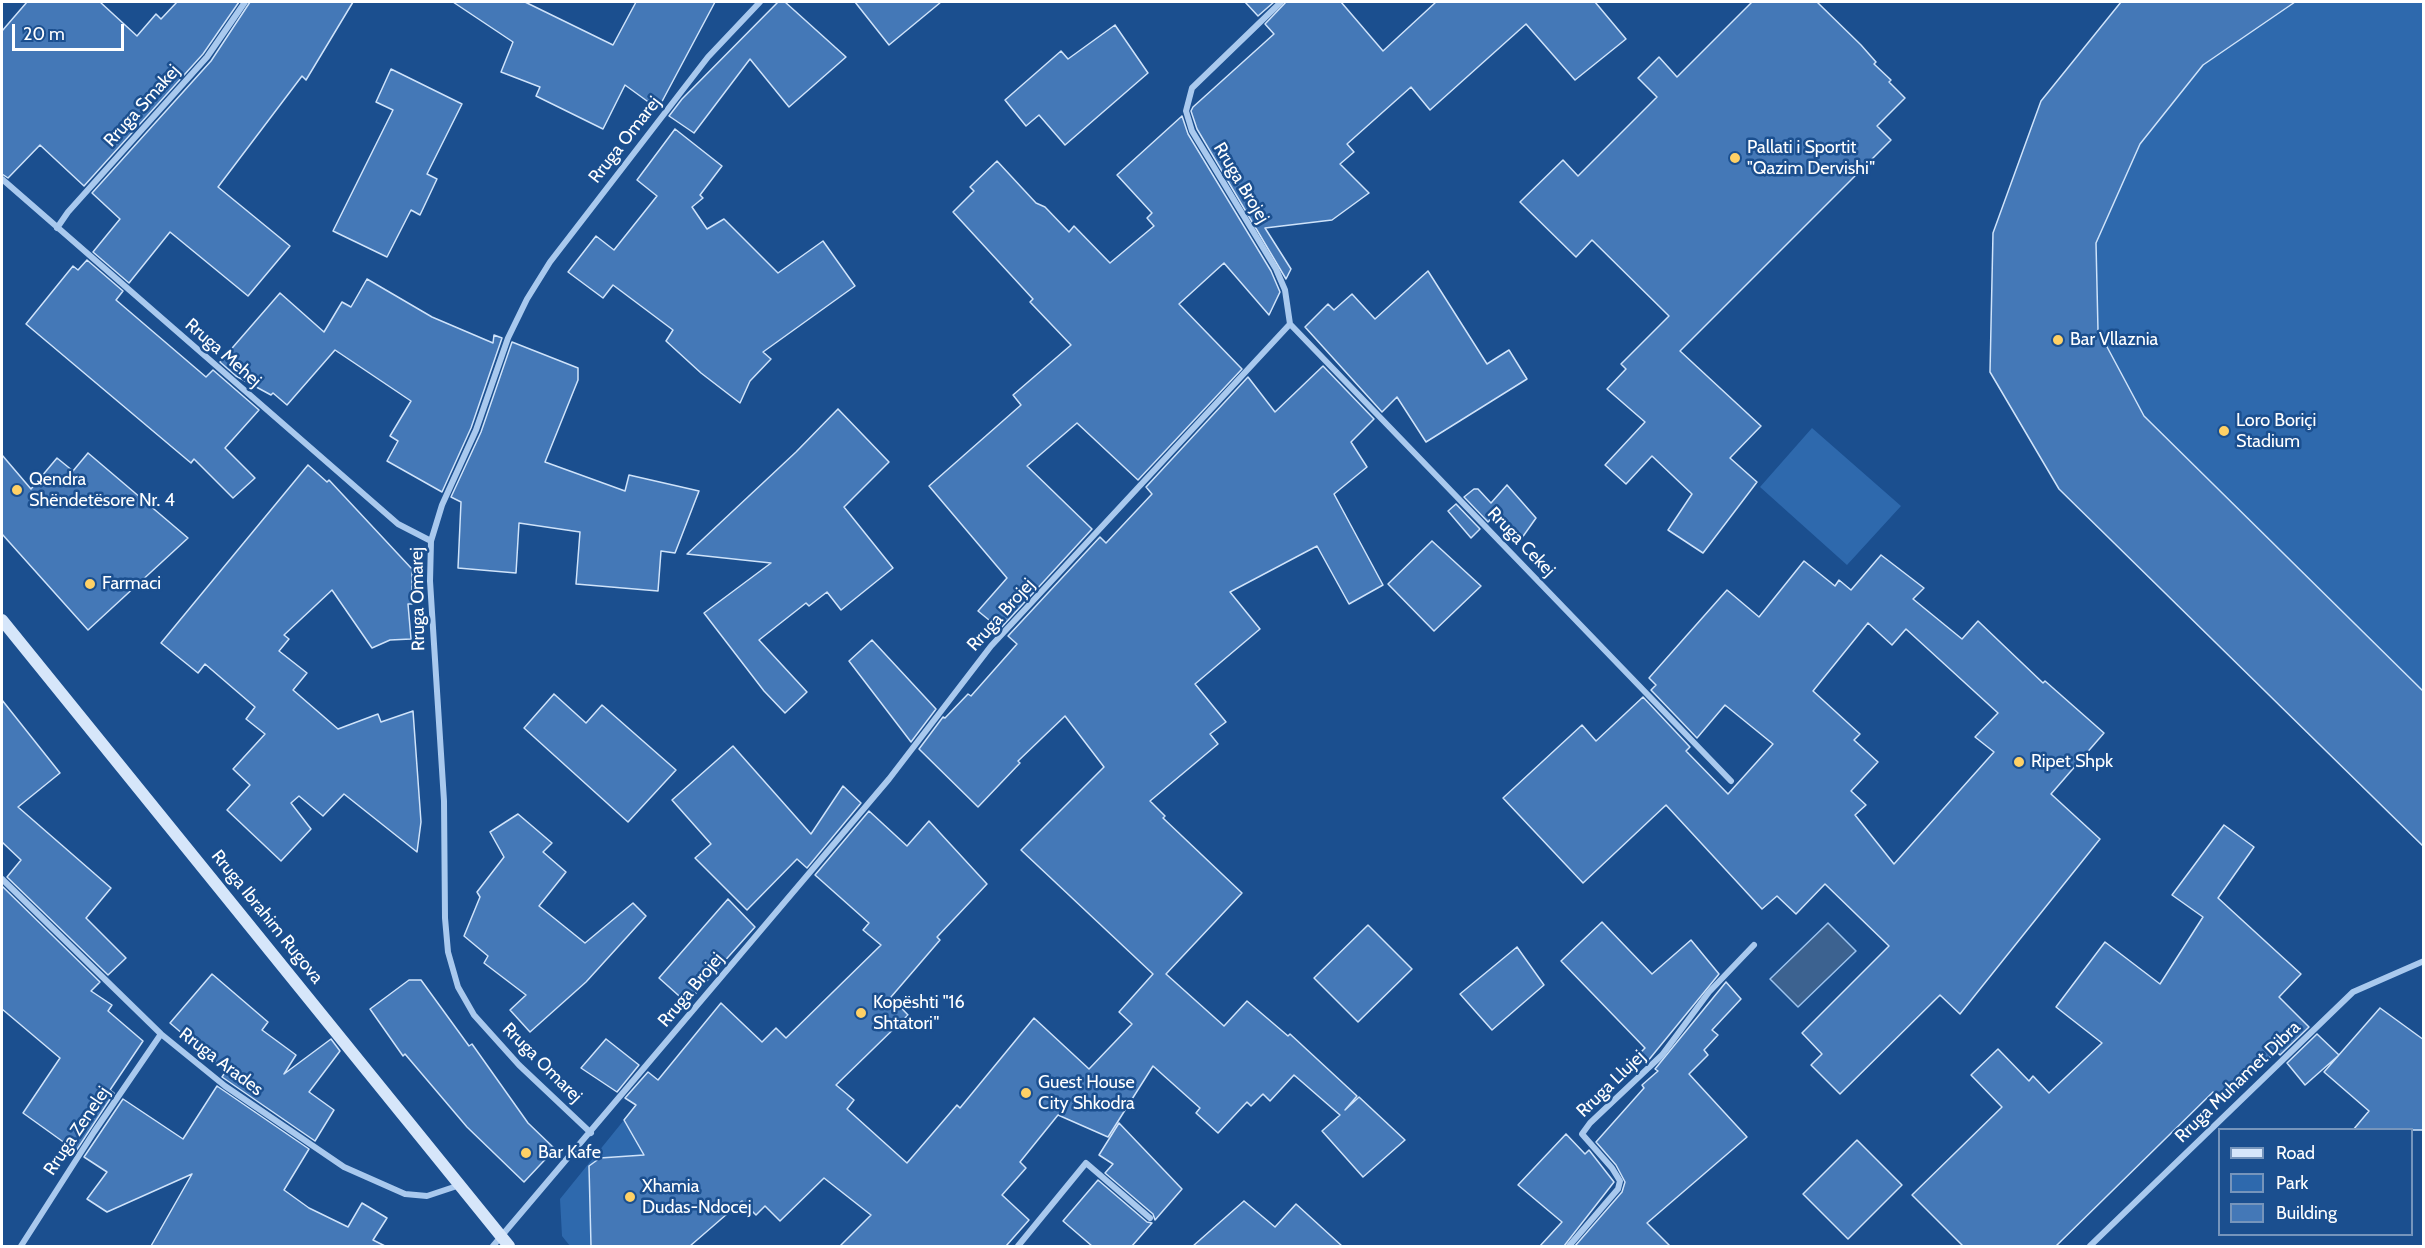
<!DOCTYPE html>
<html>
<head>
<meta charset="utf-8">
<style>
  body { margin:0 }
  #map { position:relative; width:2425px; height:1248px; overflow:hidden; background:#1b4f8f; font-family:Cabin,sans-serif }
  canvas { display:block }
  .frame { position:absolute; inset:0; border:3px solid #fff; pointer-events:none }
  .legend { position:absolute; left:2218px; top:1128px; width:195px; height:108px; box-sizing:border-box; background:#1b4f8f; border:2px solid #7695bc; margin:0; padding:8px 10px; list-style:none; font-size:18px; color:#fff }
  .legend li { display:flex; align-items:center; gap:12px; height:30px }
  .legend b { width:30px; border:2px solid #7695bc }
  .scale { position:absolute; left:12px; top:24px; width:112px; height:27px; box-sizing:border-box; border:3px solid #fff; border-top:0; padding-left:8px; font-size:18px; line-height:21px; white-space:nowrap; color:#fff; -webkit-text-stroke:4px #1b4f8f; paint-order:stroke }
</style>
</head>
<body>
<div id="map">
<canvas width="2425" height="1248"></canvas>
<div class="frame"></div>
<ul class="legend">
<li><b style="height:8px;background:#d6e6fa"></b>Road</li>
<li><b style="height:16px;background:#2e69ad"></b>Park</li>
<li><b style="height:16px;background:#4478b7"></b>Building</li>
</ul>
<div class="scale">20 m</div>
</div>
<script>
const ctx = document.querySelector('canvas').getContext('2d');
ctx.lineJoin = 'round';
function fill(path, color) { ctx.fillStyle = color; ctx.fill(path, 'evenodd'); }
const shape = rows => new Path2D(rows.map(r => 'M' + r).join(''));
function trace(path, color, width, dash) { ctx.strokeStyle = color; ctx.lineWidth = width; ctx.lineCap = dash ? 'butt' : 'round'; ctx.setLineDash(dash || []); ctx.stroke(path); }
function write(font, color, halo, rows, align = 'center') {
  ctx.font = font + ' Cabin,sans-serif'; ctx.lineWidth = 5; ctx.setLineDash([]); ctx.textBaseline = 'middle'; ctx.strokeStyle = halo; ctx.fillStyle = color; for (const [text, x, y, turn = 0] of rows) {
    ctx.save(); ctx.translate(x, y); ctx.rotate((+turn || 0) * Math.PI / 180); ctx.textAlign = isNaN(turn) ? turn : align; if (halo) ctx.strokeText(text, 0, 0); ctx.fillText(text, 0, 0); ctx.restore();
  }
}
fill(shape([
  [2121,2,2423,2,2423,847,2059,489,1990,372,1993,233,2041,101],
  [1812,428,1901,506,1847,565,1760,487],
  [624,1120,683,1221,666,1246,570,1246,562,1236,560,1199]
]), '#2e69ad');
const water = shape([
  [1828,923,1856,951,1798,1007,1770,979,1828,923]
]);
fill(water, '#3c6290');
trace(water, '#9cc4f0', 1.5);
const building = shape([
  [27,2,100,2,137,36,156,14,161,19,177,2,239,2,203,54,84,186,40,145,8,178,2,174,2,31,27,2],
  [250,2,353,2,306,80,302,76,218,187,290,246,248,296,170,232,129,283,93,252,120,219,92,193,211,61,250,2],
  [453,2,525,2,613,45,636,2,715,2,658,109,625,85,603,129,536,96,540,87,501,72,513,42,453,2],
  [778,2,785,2,846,57,789,107,750,59,694,133,669,116,682,99,778,2],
  [855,2,941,2,889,45,855,2],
  [1245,2,1274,2,1258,16,1245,2],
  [1286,2,1341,2,1383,51,1436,2,1595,2,1626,39,1575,80,1526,24,1430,110,1411,87,1347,144,1354,152,1340,164,1369,193,1332,220,1265,228,1291,269,1286,279,1197,129,1191,111,1193,107,1274,34,1265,24,1286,2],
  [1752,2,1817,2,1861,45,1876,62,1874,64,1891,80,1889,82,1905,98,1877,126,1891,140,1680,351,1761,426,1730,458,1757,482,1703,553,1668,530,1692,494,1652,456,1626,484,1605,465,1645,422,1607,389,1626,369,1621,364,1669,316,1592,240,1576,257,1520,202,1563,160,1578,176,1657,97,1638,78,1659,57,1677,77,1752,2],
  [2121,2,2295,2,2203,65,2140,144,2096,243,2098,330,2144,416,2424,692,2424,847,2059,489,1990,372,1993,233,2041,101,2121,2],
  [1115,25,1148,73,1065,145,1039,115,1026,126,1005,100,1061,51,1068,59,1115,25],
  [391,69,462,104,427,174,437,179,420,215,411,210,387,257,333,231,393,110,376,102,391,69],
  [1182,116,1188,134,1271,271,1280,292,1269,315,1224,263,1179,304,1242,369,1138,480,1077,423,1027,466,1092,529,1000,629,978,611,1007,578,929,486,1021,405,1013,395,1071,345,1030,302,1033,299,953,212,974,191,970,187,997,161,1036,203,1045,207,1069,232,1074,226,1110,263,1154,226,1147,218,1152,213,1117,175,1182,116],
  [675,129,722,166,700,195,703,198,692,207,707,229,724,219,778,273,823,241,855,286,763,352,771,359,750,381,740,403,701,373,666,341,673,330,613,285,603,298,568,272,596,236,614,250,657,196,637,180,675,129],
  [87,260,123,291,116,300,206,377,213,370,259,410,225,448,255,478,233,498,194,459,191,463,26,324,73,266,78,270,87,260],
  [1428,271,1487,364,1509,350,1527,379,1426,442,1397,397,1382,412,1305,327,1328,304,1334,310,1352,294,1375,319,1428,271],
  [367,279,432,317,493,343,494,335,502,338,471,428,442,492,387,461,398,441,390,436,411,401,335,350,287,405,273,393,271,395,236,376,220,362,280,293,324,332,342,302,351,307,367,279],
  [512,342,578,368,578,380,545,462,625,491,629,475,699,491,675,553,661,551,658,591,576,584,580,532,519,523,516,573,458,568,461,502,451,497,481,432,512,342],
  [1323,366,1374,419,1351,442,1367,467,1334,494,1383,585,1349,604,1317,546,1230,592,1260,629,1195,684,1226,722,1210,734,1218,744,1150,801,1165,816,1163,818,1242,893,1166,974,1224,1026,1247,1001,1288,1036,1290,1034,1357,1096,1345,1110,1359,1097,1405,1140,1363,1177,1322,1131,1340,1115,1294,1075,1270,1101,1263,1094,1251,1106,1247,1102,1218,1133,1196,1113,1200,1108,1153,1066,1108,1137,1058,1115,1020,1162,1026,1168,1002,1195,1029,1220,1006,1246,840,1246,871,1215,824,1178,780,1221,765,1206,756,1215,742,1201,690,1246,591,1246,589,1166,600,1158,644,1155,624,1120,636,1105,625,1098,648,1072,658,1080,721,1003,762,1042,776,1028,786,1038,881,945,863,930,869,923,815,875,869,811,907,846,929,821,987,884,937,937,940,940,891,997,908,1015,836,1085,854,1100,847,1109,907,1163,957,1105,960,1108,1034,1018,1089,1069,1132,1024,1119,1012,1153,974,1021,850,1104,767,1065,716,1018,761,1020,763,978,807,919,749,943,717,945,718,968,694,971,696,1017,644,1008,636,1100,537,1106,543,1152,494,1146,487,1248,377,1275,412,1323,366],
  [838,409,889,462,844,507,893,568,841,610,827,592,809,606,806,603,759,640,807,692,785,713,764,691,704,613,771,563,687,554,796,452,838,409],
  [88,453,188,538,88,630,2,534,2,455,31,489,57,458,73,471,88,453],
  [308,465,327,482,329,480,412,569,412,604,408,604,411,639,390,640,372,648,332,590,284,635,289,639,279,651,307,673,293,690,338,729,378,714,381,722,413,711,421,822,417,852,344,794,323,816,299,796,291,803,311,829,281,861,227,810,250,785,233,769,265,734,246,719,255,707,205,664,198,673,161,643,308,465],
  [1507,485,1536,518,1519,542,1493,517,1488,522,1464,497,1474,489,1478,489,1491,503,1507,485],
  [1456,504,1480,529,1471,538,1448,511,1456,504],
  [1432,541,1481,586,1434,631,1388,584,1432,541],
  [1881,555,1924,588,1913,599,1962,639,1978,621,2043,683,2045,681,2104,733,2051,794,2100,839,1960,1014,1940,995,1840,1094,1811,1065,1822,1054,1802,1033,1889,946,1825,884,1796,914,1777,896,1762,909,1666,805,1583,883,1503,798,1582,725,1596,741,1643,697,1690,747,1686,751,1728,794,1773,744,1725,705,1697,738,1651,690,1656,685,1649,678,1727,590,1759,617,1804,561,1835,586,1839,580,1851,590,1881,555],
  [1868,623,1892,645,1906,629,1998,713,1975,737,1994,752,1894,864,1855,815,1866,805,1851,791,1878,762,1854,740,1860,734,1813,691,1868,623],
  [872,640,936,709,911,742,849,661,872,640],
  [554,694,586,723,602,705,676,770,628,822,524,728,554,694],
  [2,700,60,773,18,807,111,888,86,918,126,958,108,975,7,877,21,860,2,842,2,700],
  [733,746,811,834,843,786,861,803,807,868,797,859,747,910,695,858,711,844,672,800,733,746],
  [518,814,552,843,543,852,566,872,539,906,585,943,633,903,646,916,586,982,530,1032,510,1010,526,995,484,963,488,956,464,936,480,897,477,892,504,857,490,832,518,814],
  [2224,825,2254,847,2218,898,2301,974,2279,997,2309,1027,2280,1055,2276,1051,2225,1103,2213,1092,2056,1246,1963,1246,1912,1195,2002,1107,1971,1075,1998,1049,2029,1081,2033,1076,2049,1093,2102,1043,2056,1007,2105,942,2160,984,2203,917,2172,895,2224,825],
  [2,886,100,982,91,991,112,1005,108,1011,143,1041,110,1090,114,1093,76,1151,23,1113,60,1058,2,1009,2,886],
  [728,899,755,927,687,1003,659,978,728,899],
  [1602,922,1652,974,1691,940,1719,974,1647,1062,1638,1055,1645,1048,1561,961,1602,922],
  [1368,925,1412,969,1358,1022,1314,978,1368,925],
  [1517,947,1544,985,1492,1030,1460,994,1517,947],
  [212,974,268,1022,262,1030,296,1055,284,1074,331,1039,340,1051,309,1092,334,1110,315,1141,222,1077,226,1071,170,1023,212,974],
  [409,980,421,980,469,1046,472,1044,528,1123,555,1149,524,1182,467,1127,405,1054,403,1056,370,1009,409,980],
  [1726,982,1741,999,1712,1030,1718,1035,1704,1050,1708,1055,1689,1074,1747,1137,1647,1223,1670,1246,1575,1246,1622,1192,1625,1182,1616,1165,1596,1142,1644,1088,1642,1085,1658,1071,1655,1069,1726,982],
  [2380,1008,2424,1040,2424,1130,2353,1130,2369,1111,2324,1072,2380,1008],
  [2317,1034,2339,1055,2305,1085,2287,1063,2317,1034],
  [606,1039,639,1065,617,1092,581,1068,606,1039],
  [217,1086,309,1149,284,1190,309,1208,348,1227,362,1203,387,1218,373,1240,385,1246,151,1246,192,1174,107,1212,87,1199,107,1172,84,1157,123,1099,183,1139,217,1086],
  [1119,1123,1182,1189,1155,1220,1153,1214,1105,1173,1113,1164,1099,1155,1119,1123],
  [1566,1134,1585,1154,1589,1150,1614,1182,1564,1246,1540,1246,1562,1222,1518,1185,1566,1134],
  [1857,1140,1902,1185,1848,1239,1803,1194,1857,1140],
  [1098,1180,1147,1222,1152,1223,1132,1246,1092,1246,1063,1221,1098,1180],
  [1244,1201,1275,1227,1296,1204,1342,1246,1193,1246,1244,1201]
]);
fill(building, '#4478b7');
trace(building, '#cfe3fa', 1.5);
trace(shape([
  [1281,2,1192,88,1186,111,1192,131,1276,269,1285,290,1290,324],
  [2,179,398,524,431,541],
  [57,228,68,212,207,57,245,2],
  [1290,324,1731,781],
  [2,879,161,1034,225,1086,344,1167,405,1194,427,1196,460,1185],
  [591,1133,519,1065,474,1015,458,987,448,952,445,918,444,801,430,581,431,541,442,505,476,430,508,338,527,299,550,262,708,57,760,2],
  [21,1246,94,1132,161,1034],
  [493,1246,889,779,991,646,1290,324],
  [1018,1246,1086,1163,1150,1218],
  [1569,1246,1618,1189,1620,1181,1612,1168,1582,1134,1590,1123,1662,1055,1709,992,1754,945],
  [2090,1246,2353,992,2424,961]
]), '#a9c9ee', 6);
trace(shape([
  [2,620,509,1246]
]), '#d6e6fa', 12);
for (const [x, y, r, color] of [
  [1735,158,6,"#ffd166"],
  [2058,340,6,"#ffd166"],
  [2224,431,6,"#ffd166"],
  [17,490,6,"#ffd166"],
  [90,584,6,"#ffd166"],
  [2019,762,6,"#ffd166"],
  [861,1013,6,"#ffd166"],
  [1026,1093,6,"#ffd166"],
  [526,1153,6,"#ffd166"],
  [630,1197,6,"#ffd166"]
]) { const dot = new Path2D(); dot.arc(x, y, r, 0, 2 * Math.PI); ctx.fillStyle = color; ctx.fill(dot); trace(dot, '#1b4f8f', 2); }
write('18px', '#fff', '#1b4f8f', [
  ["Rruga Smakej",142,106,-48],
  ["Rruga Omarej",625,140,-52],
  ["Rruga Brojej",1241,183,59],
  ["Rruga Mehej",223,353,41],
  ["Rruga Cekej",1521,542,46],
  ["Rruga Omarej",418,599,-91],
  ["Rruga Brojej",1001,615,-48],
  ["Rruga Ibrahim Rugova",267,917,51],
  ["Rruga Brojej",691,990,-50],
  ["Rruga Arades",221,1062,37],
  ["Rruga Omarej",542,1063,45],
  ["Rruga Muhamet Dibra",2238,1082,-44],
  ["Rruga Llujej",1611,1084,-44],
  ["Rruga Zenelej",77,1131,-56]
]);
write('18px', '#fff', '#1b4f8f', [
  ["Pallati i Sportit",1747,148],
  ["\"Qazim Dervishi\"",1747,169],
  ["Bar Vllaznia",2070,340],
  ["Loro Boriçi",2236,421],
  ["Stadium",2236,442],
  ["Qendra",29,480],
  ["Shëndetësore Nr. 4",29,501],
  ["Farmaci",102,584],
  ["Ripet Shpk",2031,762],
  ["Kopështi \"16",873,1003],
  ["Shtatori\"",873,1024],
  ["Guest House",1038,1083],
  ["City Shkodra",1038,1104],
  ["Bar Kafe",538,1153],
  ["Xhamia",642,1187],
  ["Dudas-Ndocej",642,1208]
], 'left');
</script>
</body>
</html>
